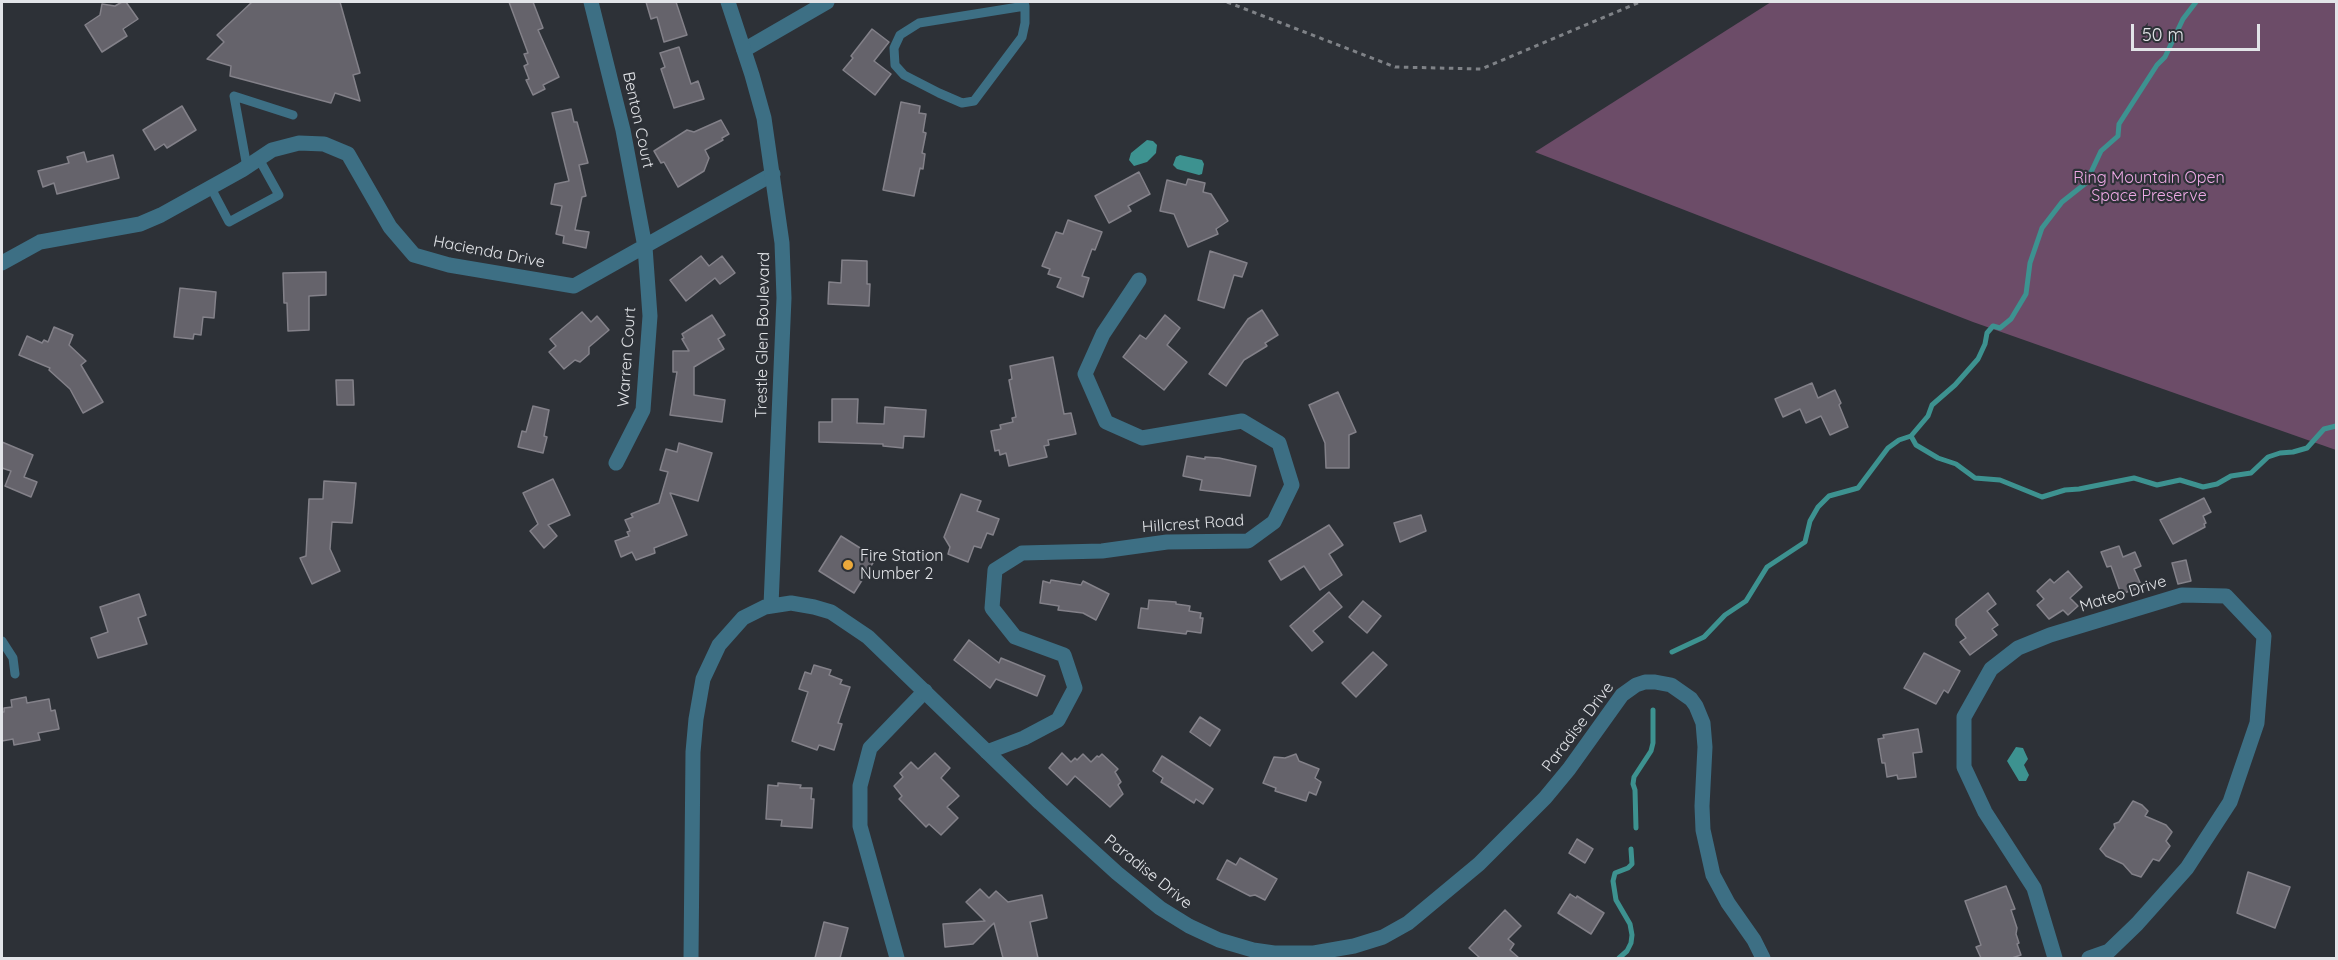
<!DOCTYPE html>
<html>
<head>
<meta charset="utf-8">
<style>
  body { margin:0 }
  #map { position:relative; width:2338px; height:960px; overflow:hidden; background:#2d3137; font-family:Quicksand,sans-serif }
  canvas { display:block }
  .frame { position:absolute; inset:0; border:3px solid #e2e4e8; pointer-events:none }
  .scale { position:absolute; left:2131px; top:24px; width:129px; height:27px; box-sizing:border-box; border:3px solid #e2e4e8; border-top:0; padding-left:8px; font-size:18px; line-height:21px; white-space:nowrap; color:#e2e4e8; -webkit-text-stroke:4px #2d3137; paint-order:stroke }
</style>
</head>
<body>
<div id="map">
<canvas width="2338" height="960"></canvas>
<div class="frame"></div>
<div class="scale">50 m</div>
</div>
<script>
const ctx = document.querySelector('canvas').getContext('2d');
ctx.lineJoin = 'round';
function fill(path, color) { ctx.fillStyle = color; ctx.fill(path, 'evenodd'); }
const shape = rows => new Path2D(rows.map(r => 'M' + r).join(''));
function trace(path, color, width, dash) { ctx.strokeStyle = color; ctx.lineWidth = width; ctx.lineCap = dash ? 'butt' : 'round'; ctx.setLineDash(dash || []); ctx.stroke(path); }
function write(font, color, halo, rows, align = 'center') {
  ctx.font = font + ' Quicksand,sans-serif'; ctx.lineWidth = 4.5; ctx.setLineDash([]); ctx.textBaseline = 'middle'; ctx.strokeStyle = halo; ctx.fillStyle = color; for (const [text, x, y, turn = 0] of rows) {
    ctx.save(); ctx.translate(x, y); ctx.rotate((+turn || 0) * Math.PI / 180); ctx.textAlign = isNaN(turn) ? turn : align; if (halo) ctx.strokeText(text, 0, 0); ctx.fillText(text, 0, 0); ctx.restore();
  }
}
fill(shape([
  [1771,2,2336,2,2336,450,1973,322,1535,152]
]), '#6c4c68');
fill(shape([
  [1147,140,1153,141,1157,145,1156,153,1147,162,1134,166,1129,160,1131,153],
  [1180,155,1202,160,1204,164,1202,174,1199,175,1177,169,1173,165,1176,157],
  [2016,747,2023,748,2028,759,2024,765,2029,775,2026,781,2019,781,2007,761]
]), '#3d9290');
trace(shape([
  [1911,436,1916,445,1938,458,1956,464,1975,478,2000,480,2042,497,2065,490,2079,489,2134,478,2157,485,2180,480,2203,487,2217,484,2231,476,2251,473,2268,457,2280,453,2293,452,2307,448,2324,429,2336,426],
  [1672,652,1704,637,1725,615,1746,601,1767,567,1805,542,1810,521,1818,507,1829,496,1858,488,1888,448,1899,440,1911,436,1928,416,1932,405,1955,385,1978,359,1985,344,1987,333,1993,326,2000,328,2011,319,2026,294,2030,263,2042,228,2062,202,2086,183,2101,151,2118,136,2119,124,2157,65,2165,57,2183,19,2196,2],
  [1636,828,1635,790,1633,784,1634,777,1651,751,1653,743,1653,710],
  [1619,958,1627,951,1631,943,1632,935,1630,924,1616,900,1613,881,1615,873,1628,868,1632,864,1631,849]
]), '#3d9290', 5);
const building = shape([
  [122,2,126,2,138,19,123,29,127,36,102,52,85,25,100,15,102,4,115,6,122,2],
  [252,2,340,2,360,73,353,75,360,101,335,93,331,103,230,76,231,66,207,59,224,42,217,35,252,2],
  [509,2,533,2,543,28,538,30,559,77,543,85,545,89,533,95,526,80,529,79,524,66,528,64,524,54,528,53,509,2],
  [646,2,676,2,687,35,664,42,657,17,651,19,646,2],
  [872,29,889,42,874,61,891,74,875,95,843,70,853,58,851,56,872,29],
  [679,47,691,84,698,81,704,99,674,108,661,69,665,67,660,53,679,47],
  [901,102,920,106,919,113,926,114,923,132,926,133,922,153,925,154,923,169,920,168,914,196,883,190,901,102],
  [182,106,196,130,167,148,164,144,155,150,143,130,182,106],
  [571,109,574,122,577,122,588,163,579,165,586,196,582,197,575,230,589,232,586,248,563,243,564,236,556,234,562,206,551,204,555,184,569,181,552,113,571,109],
  [721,120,729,134,722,138,723,140,705,150,709,158,704,171,678,187,664,162,661,163,654,151,687,130,694,132,721,120],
  [84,152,87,162,113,155,119,178,57,194,54,183,43,187,38,171,69,163,67,157,84,152],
  [1139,172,1150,194,1128,206,1131,211,1109,223,1095,196,1139,172],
  [1188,179,1205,183,1203,192,1211,194,1228,221,1216,229,1218,234,1188,247,1174,214,1160,211,1167,180,1186,185,1188,179],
  [1068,220,1102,232,1095,250,1092,249,1082,276,1089,278,1083,297,1057,287,1061,278,1048,274,1050,269,1042,266,1056,232,1063,234,1068,220],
  [1210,251,1247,263,1242,277,1234,275,1224,308,1198,300,1210,251],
  [701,256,709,266,722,256,735,273,720,284,715,278,686,301,670,280,701,256],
  [842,260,867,261,867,284,870,284,869,306,828,304,829,282,841,283,842,260],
  [326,272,326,295,309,296,309,330,288,331,287,303,284,303,283,273,326,272],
  [180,288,216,292,214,318,203,317,201,335,194,334,193,339,174,337,180,288],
  [1262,310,1278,335,1265,343,1267,346,1244,360,1226,386,1209,374,1248,319,1262,310],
  [582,312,591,322,597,316,609,330,589,347,589,354,580,362,575,360,564,369,549,352,556,346,550,339,582,312],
  [712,315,725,335,718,339,724,349,694,367,694,395,725,400,722,422,670,415,677,372,673,372,673,351,689,351,682,339,684,338,682,334,712,315],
  [1165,315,1180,328,1167,345,1187,362,1164,390,1123,357,1140,335,1146,339,1165,315],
  [54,327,73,335,69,345,86,361,81,365,103,402,83,413,70,389,49,370,50,368,19,355,27,336,42,343,44,340,48,342,54,327],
  [1053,357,1064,414,1071,413,1076,434,1048,440,1049,445,1044,446,1047,457,1009,466,1006,453,1000,455,999,450,995,451,991,431,1001,429,1000,425,1013,422,1012,418,1016,417,1009,380,1012,379,1010,366,1053,357],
  [336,380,353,380,354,405,337,405,336,380],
  [1812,383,1818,398,1835,390,1841,403,1839,405,1848,427,1830,435,1821,416,1806,423,1800,409,1783,417,1775,399,1812,383],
  [1338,392,1356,432,1349,435,1349,468,1326,468,1325,443,1309,405,1338,392],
  [832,399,858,399,857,423,884,424,885,407,926,410,924,437,904,436,903,448,883,446,883,444,819,442,819,422,832,422,832,399],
  [533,406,549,410,544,436,547,437,543,453,518,447,522,431,526,432,533,406],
  [2,442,33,455,24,477,37,482,31,497,5,486,11,471,2,468,2,442],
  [679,443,712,453,698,501,670,493,687,535,654,548,655,553,636,560,632,552,621,557,615,541,629,536,627,532,630,531,625,520,633,517,631,514,659,503,668,472,660,470,666,449,677,452,679,443],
  [1187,456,1205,459,1205,457,1219,458,1256,466,1250,496,1200,490,1202,480,1183,476,1187,456],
  [553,479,570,515,548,525,557,536,544,548,530,531,538,524,523,493,553,479],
  [324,481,356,483,354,505,352,523,332,522,330,549,340,571,312,584,300,558,306,556,309,499,323,499,324,481],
  [961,494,981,501,977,511,999,519,993,535,987,533,981,548,974,546,968,562,948,554,950,547,944,537,961,494],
  [2204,498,2211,512,2203,516,2206,523,2204,524,2205,527,2173,544,2160,520,2204,498],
  [1421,515,1426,531,1400,542,1394,523,1421,515],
  [1329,525,1343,545,1329,554,1342,575,1320,590,1304,566,1281,580,1269,561,1329,525],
  [841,536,876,558,854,593,819,571,841,536],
  [2119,546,2123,557,2135,552,2141,566,2134,569,2142,587,2121,594,2111,566,2107,567,2101,552,2119,546],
  [2186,560,2191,581,2178,584,2172,563,2186,560],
  [2068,571,2082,587,2070,598,2078,606,2068,615,2063,610,2049,619,2037,605,2044,599,2037,591,2050,579,2054,583,2068,571],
  [1051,580,1081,585,1083,581,1109,594,1096,620,1083,613,1058,610,1059,606,1040,603,1043,581,1050,583,1051,580],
  [1329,592,1342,607,1313,631,1323,642,1312,651,1290,626,1329,592],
  [1988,593,1996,604,1987,611,1998,625,1992,629,1997,635,1970,655,1960,642,1966,638,1956,625,1956,619,1988,593],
  [139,594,146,615,138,618,147,644,98,658,91,638,108,632,100,607,139,594],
  [1149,600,1176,602,1176,604,1190,606,1189,611,1201,613,1200,618,1203,618,1201,633,1187,631,1186,634,1138,628,1141,608,1148,609,1149,600],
  [1363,601,1381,616,1367,633,1349,617,1363,601],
  [969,640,999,663,1001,658,1045,676,1037,696,996,679,990,688,954,660,969,640],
  [1373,652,1387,665,1356,697,1342,683,1373,652],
  [1924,653,1960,671,1948,693,1944,690,1936,704,1904,688,1924,653],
  [814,665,831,670,829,675,842,680,840,684,850,687,838,723,842,724,834,750,819,745,817,750,792,741,808,692,799,689,805,672,811,674,814,665],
  [26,697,27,703,49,699,51,711,55,710,59,729,38,733,40,740,14,745,13,739,2,741,2,712,4,712,4,708,12,707,11,700,26,697],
  [1200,717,1220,730,1210,746,1190,732,1200,717],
  [1918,729,1922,752,1913,753,1916,777,1898,779,1897,775,1887,777,1885,763,1882,763,1878,739,1884,738,1883,735,1918,729],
  [935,753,950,768,941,778,959,796,947,807,958,818,941,835,929,824,926,827,899,799,902,796,894,786,903,777,900,773,911,762,918,769,935,753],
  [1062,753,1071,762,1075,758,1077,760,1083,754,1091,762,1097,756,1099,757,1102,754,1118,769,1115,772,1121,782,1118,785,1123,794,1110,807,1075,776,1067,785,1049,768,1062,753],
  [1296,754,1299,761,1319,769,1315,778,1321,782,1316,795,1309,792,1306,801,1275,791,1276,788,1263,783,1274,757,1285,758,1296,754],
  [1162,756,1213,789,1203,804,1196,799,1194,803,1161,782,1163,778,1153,771,1162,756],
  [778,783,801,785,800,788,812,788,811,799,814,799,812,828,781,826,782,820,766,819,768,785,778,786,778,783],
  [2133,801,2142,805,2148,811,2145,816,2166,825,2172,832,2166,841,2170,846,2159,861,2153,859,2141,877,2132,874,2123,864,2106,856,2100,849,2115,828,2114,824,2119,822,2133,801],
  [1577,839,1593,849,1585,863,1569,853,1577,839],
  [1240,858,1277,879,1265,900,1255,895,1250,896,1217,879,1227,860,1236,865,1240,858],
  [2248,872,2290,887,2275,928,2237,913,2248,872],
  [2006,886,2015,909,2011,910,2017,928,2016,934,2019,943,2017,944,2021,955,2012,958,1981,958,1976,947,1981,945,1965,901,2006,886],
  [980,889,989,898,996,891,1008,902,1042,895,1047,918,1030,922,1038,958,1003,958,994,923,973,944,945,947,943,924,985,921,966,902,980,889],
  [1570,894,1576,898,1577,896,1604,913,1591,934,1558,913,1570,894],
  [1505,910,1521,926,1508,939,1514,944,1510,950,1519,958,1480,958,1469,948,1505,910],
  [824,922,848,928,840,958,815,958,824,922]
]);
fill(building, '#65636b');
trace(building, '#838189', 1.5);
trace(shape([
  [1227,2,1395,67,1481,69,1640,2]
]), '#7f8287', 3, [4.5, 4.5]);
trace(shape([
  [1024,2,1025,6,1025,23,1022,37,974,101,962,103,939,93,904,75,895,65,894,48,900,35,919,23,1025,6],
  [247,167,234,96,293,115],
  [211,188,229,222,279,195,259,159],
  [2,641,13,658,15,674]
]), '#3d6f84', 9);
trace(shape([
  [591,2,623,130,645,247,650,316,643,410,616,463],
  [744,50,827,2],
  [2,263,40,242,140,224,161,215,242,170,272,150,299,143,324,144,348,154,390,227,414,255,449,265,574,286,773,174],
  [987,752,1024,738,1058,720,1075,688,1064,655,1015,637,992,608,995,570,1022,553,1102,551,1167,542,1248,541,1274,522,1292,485,1279,443,1242,421,1142,438,1106,422,1085,374,1103,334,1139,280],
  [897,958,860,826,860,786,870,748,925,691],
  [2055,958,2034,888,1985,812,1964,767,1964,717,1991,669,2018,648,2050,635,2182,595,2226,596,2264,636,2257,723,2230,802,2187,868,2137,924,2109,951,2089,958]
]), '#3d6f84', 15);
trace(shape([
  [728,2,752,75,764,118,782,243,784,298,771,605],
  [691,958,693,752,696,719,703,679,719,645,743,618,765,607,791,603,814,607,831,612,868,637,1040,803,1117,873,1160,908,1189,926,1219,940,1253,950,1274,953,1314,953,1354,946,1383,937,1408,923,1479,864,1545,798,1569,769,1622,695,1636,685,1645,682,1655,682,1671,685,1691,699,1696,706,1703,723,1705,747,1702,806,1703,830,1713,875,1728,903,1754,940,1763,958]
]), '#3d6f84', 15);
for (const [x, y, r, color] of [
  [848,565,6,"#eca93b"]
]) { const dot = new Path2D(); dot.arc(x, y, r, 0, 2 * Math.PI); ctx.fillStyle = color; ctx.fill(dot); trace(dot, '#2d3137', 2); }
write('16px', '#e2e4e8', '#2d3137', [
  ["Benton Court",638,120,78],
  ["Hacienda Drive",489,252,11],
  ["Trestle Glen Boulevard",763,335,-89],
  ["Warren Court",627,357,-86],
  ["Hillcrest Road",1193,524,-4],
  ["Mateo Drive",2123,594,-17],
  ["Paradise Drive",1578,727,-53],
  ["Paradise Drive",1148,872,39]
]);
write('16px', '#efaae6', '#2d3137', [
  ["Ring Mountain Open",2149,178],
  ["Space Preserve",2149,196]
]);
write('16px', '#e2e4e8', '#2d3137', [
  ["Fire Station",860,556],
  ["Number 2",860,574]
], 'left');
</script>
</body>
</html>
